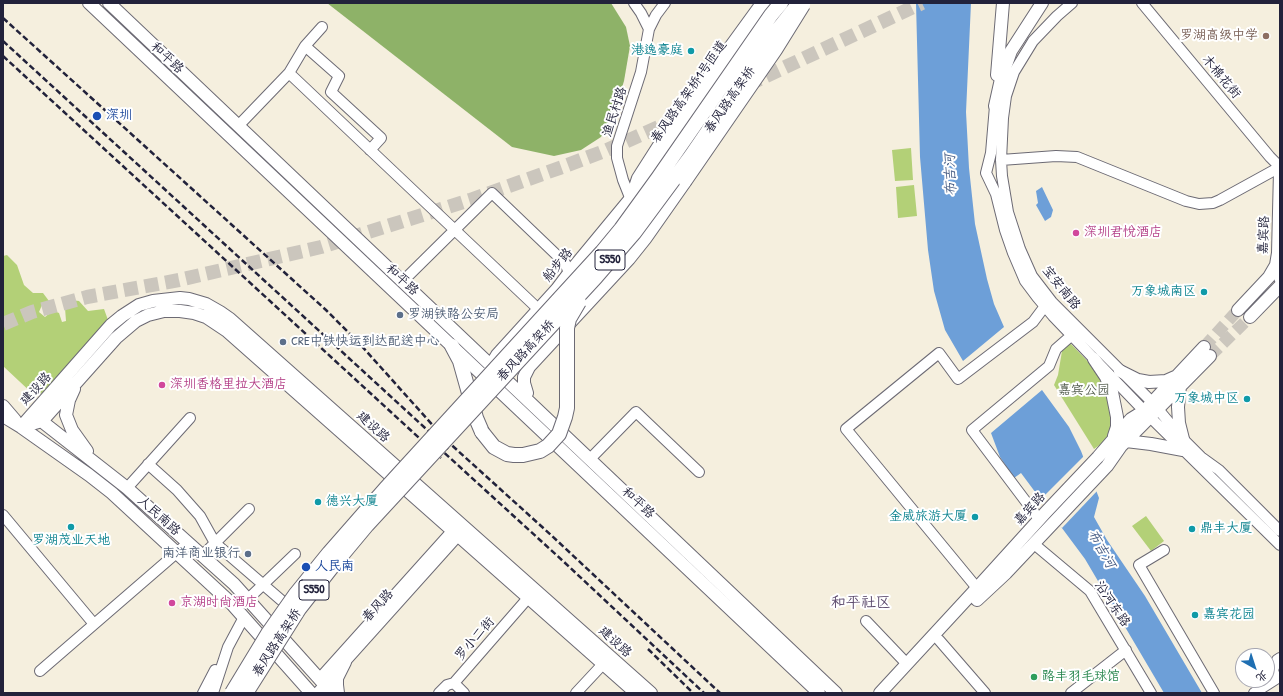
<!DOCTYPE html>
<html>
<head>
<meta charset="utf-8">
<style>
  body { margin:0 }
  #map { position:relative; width:1283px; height:696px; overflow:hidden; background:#f5efde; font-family:"Patrick Hand","LXGW WenKai TC",sans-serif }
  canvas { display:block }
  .frame { position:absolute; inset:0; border:4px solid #22223b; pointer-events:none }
  .north { position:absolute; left:1235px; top:648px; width:40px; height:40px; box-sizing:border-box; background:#fff; border:1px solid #a7a7b1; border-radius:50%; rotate:141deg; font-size:11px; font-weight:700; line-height:16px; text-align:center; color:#22223b }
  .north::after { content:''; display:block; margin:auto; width:14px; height:18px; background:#1f6fb2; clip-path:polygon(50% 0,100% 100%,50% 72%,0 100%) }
</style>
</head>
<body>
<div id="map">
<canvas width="1283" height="696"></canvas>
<div class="frame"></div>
<div class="north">北</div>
</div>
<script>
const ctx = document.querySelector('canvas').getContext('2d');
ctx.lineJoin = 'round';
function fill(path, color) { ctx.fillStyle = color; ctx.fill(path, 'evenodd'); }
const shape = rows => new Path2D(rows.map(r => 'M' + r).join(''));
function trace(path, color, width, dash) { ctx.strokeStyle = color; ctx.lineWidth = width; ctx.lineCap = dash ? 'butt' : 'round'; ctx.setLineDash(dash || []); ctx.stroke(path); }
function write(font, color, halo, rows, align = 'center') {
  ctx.font = font + ' "Patrick Hand","LXGW WenKai TC",sans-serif'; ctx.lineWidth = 4; ctx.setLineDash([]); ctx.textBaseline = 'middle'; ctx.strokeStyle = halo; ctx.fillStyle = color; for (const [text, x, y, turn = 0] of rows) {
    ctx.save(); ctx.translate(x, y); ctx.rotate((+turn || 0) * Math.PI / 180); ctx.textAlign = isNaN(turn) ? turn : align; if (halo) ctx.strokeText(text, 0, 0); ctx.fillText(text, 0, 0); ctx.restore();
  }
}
fill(shape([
  [911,148,913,180,895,181,892,150],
  [914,185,917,216,898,218,896,187],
  [7,255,17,265,24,285,33,293,43,293,49,301,49,308,42,305,39,312,45,317,50,313,52,310,59,313,62,322,66,321,65,308,71,300,79,301,88,311,104,309,108,320,44,392,35,396,3,366,3,256],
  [1070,343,1099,373,1114,416,1111,437,1094,449,1054,385,1058,375,1062,351,1063,347],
  [1146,516,1164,541,1151,551,1132,526]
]), '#b3d077');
fill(shape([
  [327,3,611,3,626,27,630,46,624,81,614,114,601,137,581,150,554,156,512,147]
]), '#8eb268');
fill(shape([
  [916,3,971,3,966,112,969,168,975,224,987,279,994,304,1004,327,963,361,945,330,934,291,928,250,920,157],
  [1042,187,1053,210,1051,217,1045,221,1036,205,1038,203,1036,191],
  [1042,390,1069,427,1081,451,1099,498,1094,517,1107,540,1145,596,1202,693,1164,693,1085,559,1021,473,1014,478,1000,457,991,433]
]), '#6d9fd8');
fill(shape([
  [1085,455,1098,490,1062,528,1052,519,1039,501]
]), '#f5efde');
trace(shape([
  [1204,347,1238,310],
  [1210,356,1250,317]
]), '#cbc6bd', 12, [12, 6]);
trace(shape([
  [747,85,922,3],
  [3,324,32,312,87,297,179,280,321,247,362,234,470,200,565,166,607,150,683,116]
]), '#cbc6bd', 14, [14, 7]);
const minor = shape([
  [634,3,641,13,649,29],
  [1072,3,1057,16,1033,41,1014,72,1006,96,1003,118,1001,160,1002,176,1008,212,1020,249,1032,276,1052,302,1152,402,1183,439,1201,457,1219,470,1280,531],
  [1142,3,1270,157,1280,167],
  [305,46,339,76,331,92,381,138,370,150],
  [289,73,534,305],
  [995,106,991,153,986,173,996,194,1005,230,1013,253,1025,281,1037,297,1053,316,1150,417,1280,545],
  [239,125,289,73,305,46,322,27],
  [1001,160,1056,156,1077,157,1186,201,1199,204,1213,203,1220,200,1280,167],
  [632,193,637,178,660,142,761,3],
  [636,203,629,195,623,180,617,158,617,146,641,72,649,29,656,15,665,3],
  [1277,262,1276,271,1280,280],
  [403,281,492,193,565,263,569,273],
  [590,459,636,412,699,472],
  [148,464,177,490,192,507,200,516,215,543,281,600],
  [127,488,190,418],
  [3,515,94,624],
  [1039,519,972,430,1049,366,1056,349,1072,335],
  [1034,544,1090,591,1151,693],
  [1164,550,1139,565,1214,693],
  [202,556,249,509],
  [977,588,846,429,939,353,958,379,1033,322,1045,306],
  [248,599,295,554],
  [866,621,907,664],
  [939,640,985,693],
  [40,671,188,543],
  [319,679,452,531],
  [454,683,464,693],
  [203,693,215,670],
  [213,693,228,647,244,617],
  [317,693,458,536],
  [439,693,447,685,454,683,528,598],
  [576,693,603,664],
  [1071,693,1126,650],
  [1254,693,1276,679,1273,670,1277,660,1280,658]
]);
const major = shape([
  [89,3,819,693],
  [109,3,836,693],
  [997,75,1003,3],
  [995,106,1001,79,1011,51,1042,3],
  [1238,310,1269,277,1276,265,1278,253,1280,171],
  [1250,317,1280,286],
  [1094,359,1106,377,1112,392,1117,417,1117,427,1114,436],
  [1120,371,1138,380,1149,382,1166,381,1175,377],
  [490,372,491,365,497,355,557,289,569,273,631,198,770,3],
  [1180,386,1178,407,1179,423,1183,439],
  [74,389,69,400,66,415,72,430,87,451],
  [527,393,524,383,524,377,529,367,629,259,645,239,685,182],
  [3,406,15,420],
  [3,416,21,427,89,475,112,493,231,603,311,693],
  [35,416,127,488,234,584,332,693],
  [21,427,111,325,122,316,139,305,153,301,180,298,189,299,206,304,220,312,230,319,651,693],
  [21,427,42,421,116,338,136,321,148,315,164,311,180,311,194,313,206,317,227,331,636,693],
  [1126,441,1151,444,1183,450],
  [977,600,1006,573,1107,466,1121,446,1141,426,1210,356],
  [338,693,337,685,337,678,345,662],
  [880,693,977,588,1046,512,1098,457,1131,419,1144,411,1204,347]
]);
const highway = shape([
  [452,346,460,361,476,418,482,432]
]);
trace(minor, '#6c6a74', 12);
trace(major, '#6c6a74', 14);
trace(highway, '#6c6a74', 16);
trace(minor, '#fff', 10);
trace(major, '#fff', 12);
trace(highway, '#fff', 14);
trace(shape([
  [3,18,326,310,359,343,446,440,551,535,720,693],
  [3,41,448,449],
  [3,56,441,458],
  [438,447,563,561,704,693],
  [648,649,693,693]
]), '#22223b', 2.5, [6, 3]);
const majorBridge = shape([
  [685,182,776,50,804,5]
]);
const highwayBridge = shape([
  [482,432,494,447,507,454,514,455,523,455,540,451,548,446,559,434,565,417,567,408,567,328,569,319,579,302],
  [232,693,269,632,295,595,329,553,386,488,602,252,621,229,658,178,771,15,781,3],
  [246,693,299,609,332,567,367,525,596,277,634,233,691,156,775,33,799,3]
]);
trace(majorBridge, '#6c6a74', 14, []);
trace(highwayBridge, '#6c6a74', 16, []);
trace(majorBridge, '#fff', 12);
trace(highwayBridge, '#fff', 14);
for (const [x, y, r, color] of [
  [1266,36,4,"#8d6e63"],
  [691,51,4,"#0f9aa8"],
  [97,116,5,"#1a4fb4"],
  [1076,233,4,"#d1479c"],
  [1204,292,4,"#0f9aa8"],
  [400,315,4,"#5c6f8a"],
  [283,342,4,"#5c6f8a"],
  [162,385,4,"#d1479c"],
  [1247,399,4,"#0f9aa8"],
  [318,502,4,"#0f9aa8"],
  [975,517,4,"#0f9aa8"],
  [71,527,4,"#0f9aa8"],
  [1192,529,4,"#0f9aa8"],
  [248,554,4,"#5c6f8a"],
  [306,567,5,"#1a4fb4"],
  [172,603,4,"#d1479c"],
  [1195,615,4,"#0f9aa8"],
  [1034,677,4,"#2e9e5b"]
]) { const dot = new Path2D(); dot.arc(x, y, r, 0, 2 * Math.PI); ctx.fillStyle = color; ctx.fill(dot); trace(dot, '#fff', 1.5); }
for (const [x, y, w] of [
  [610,260,30],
  [314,590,30]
]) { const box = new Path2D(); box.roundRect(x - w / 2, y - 10, w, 20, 3); ctx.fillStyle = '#fff'; ctx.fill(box); trace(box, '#22223b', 1); }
write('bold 12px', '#22223b', null, [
  ["S550",610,260],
  ["S550",314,590]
]);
write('13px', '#785e54', '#fff', [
  ["罗湖高级中学",1258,36]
], 'right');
write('13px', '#0d838f', '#fff', [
  ["港逸豪庭",683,51],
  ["万象城南区",1196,292],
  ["万象城中区",1239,399],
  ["德兴大厦",326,502,"left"],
  ["金威旅游大厦",967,517],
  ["鼎丰大厦",1200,529,"left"],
  ["罗湖茂业天地",71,541,"center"],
  ["嘉宾花园",1203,615,"left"]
], 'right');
write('13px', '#22223b', '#fff', [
  ["和平路",167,58,43],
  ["木棉花街",1221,77,50],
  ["春风路高架桥1号匝道",689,92,-55],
  ["春风路高架桥",730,100,-55],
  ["渔民村路",615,112,-72],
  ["嘉宾路",1264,235,-88],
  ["船步路",558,265,-51],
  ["和平路",402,280,43],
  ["宝安南路",1061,288,51],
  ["春风路高架桥",526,351,-47],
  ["建设路",36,389,-48],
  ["建设路",373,427,42],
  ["和平路",638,503,43],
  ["嘉宾路",1030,509,-48],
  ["人民南路",159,516,42],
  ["沿河东路",1112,604,56],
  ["春风路",378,606,-48],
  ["罗小二街",475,639,-49],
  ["建设路",615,642,42],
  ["春风路高架桥",277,643,-57]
]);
write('13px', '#164399', '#fff', [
  ["深圳",106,116],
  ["人民南",315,567]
], 'left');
write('13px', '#b23c85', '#fff', [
  ["深圳君悦酒店",1084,233],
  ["深圳香格里拉大酒店",170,385],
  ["京湖时尚酒店",180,603]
], 'left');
write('13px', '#4e5e75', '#fff', [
  ["罗湖铁路公安局",408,315],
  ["CRE中铁快运到达配送中心",291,342],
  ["南洋商业银行",240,554,"right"]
], 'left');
write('13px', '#555f50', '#fff', [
  ["嘉宾公园",1084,391]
]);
write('13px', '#27864d', '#fff', [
  ["路丰羽毛球馆",1042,677]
], 'left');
write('italic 14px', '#445a82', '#fff', [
  ["布吉河",951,175,-92],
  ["布吉河",1101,549,61]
]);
write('15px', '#5b496c', '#fff', [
  ["和平社区",861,603]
]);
</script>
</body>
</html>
